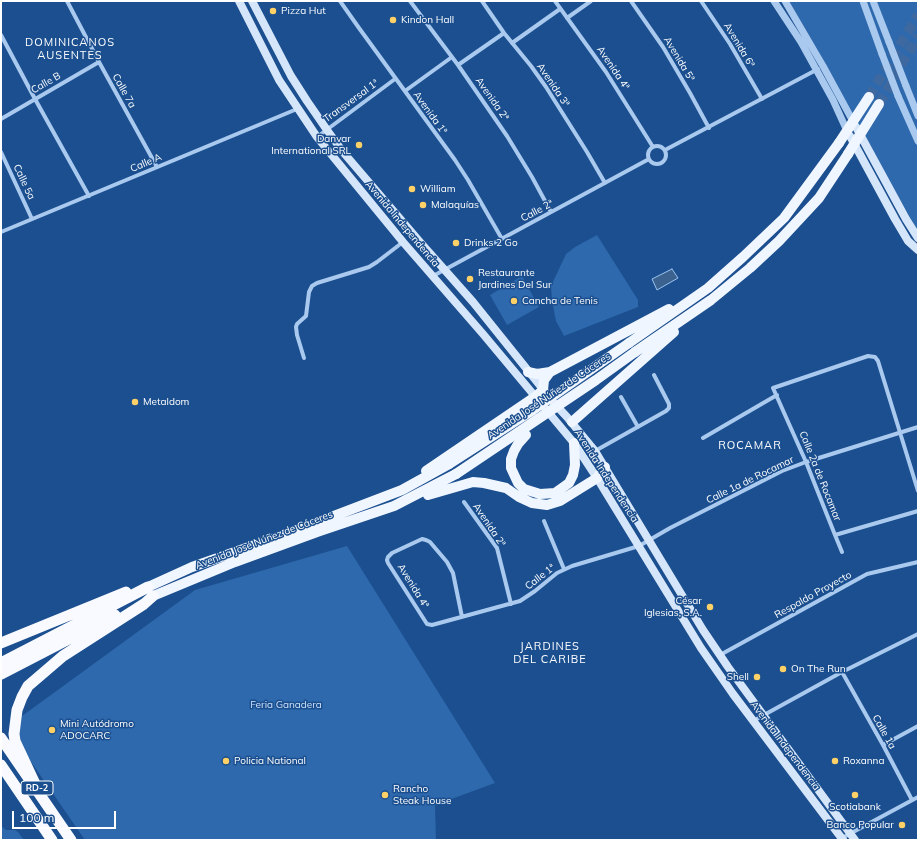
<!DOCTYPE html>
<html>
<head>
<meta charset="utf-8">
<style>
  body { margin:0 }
  #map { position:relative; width:919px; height:841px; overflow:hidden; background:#1b4f8f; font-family:Mulish,sans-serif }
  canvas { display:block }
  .frame { position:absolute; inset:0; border:2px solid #fff; pointer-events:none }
  .scale { position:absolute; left:12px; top:811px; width:104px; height:18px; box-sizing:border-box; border:2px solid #fff; border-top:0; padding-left:5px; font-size:12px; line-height:14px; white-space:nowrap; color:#fff; -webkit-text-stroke:3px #1b4f8f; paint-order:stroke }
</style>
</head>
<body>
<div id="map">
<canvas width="919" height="841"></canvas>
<div class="frame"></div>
<div class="scale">100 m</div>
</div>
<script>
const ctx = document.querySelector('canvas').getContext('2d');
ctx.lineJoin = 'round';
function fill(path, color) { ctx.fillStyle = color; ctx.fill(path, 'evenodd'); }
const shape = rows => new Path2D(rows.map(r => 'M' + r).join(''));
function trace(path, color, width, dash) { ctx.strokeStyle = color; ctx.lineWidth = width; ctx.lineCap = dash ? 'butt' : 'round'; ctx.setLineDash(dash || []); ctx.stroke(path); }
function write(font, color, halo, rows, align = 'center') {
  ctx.font = font + ' Mulish,sans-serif'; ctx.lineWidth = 3; ctx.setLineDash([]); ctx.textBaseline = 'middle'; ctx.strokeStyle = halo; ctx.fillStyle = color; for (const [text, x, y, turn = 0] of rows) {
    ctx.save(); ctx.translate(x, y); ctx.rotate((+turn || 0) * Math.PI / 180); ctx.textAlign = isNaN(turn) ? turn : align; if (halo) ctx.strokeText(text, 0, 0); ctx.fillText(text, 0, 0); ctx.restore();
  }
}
fill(shape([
  [789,1,918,1,918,231,869,145,819,52],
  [597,235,638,300,638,307,564,336,556,321,552,301,551,286,566,254,575,247],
  [522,276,539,307,507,325,490,295],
  [347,546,495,783,435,805,436,840,85,840,18,743,22,716,195,590],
  [1,826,6,830,15,830,18,832,24,840,1,840]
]), '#2e69ad');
const water = shape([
  [672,269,678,278,657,290,652,279,672,269]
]);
fill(water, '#3c6290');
trace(water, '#9cc4f0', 1);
trace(shape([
  [869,97,918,15],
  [879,104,918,36]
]), '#3d69a0', 10, [10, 5]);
trace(shape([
  [67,1,99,62,157,167],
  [340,1,359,28,455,160,468,180,502,239],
  [410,1,458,65,507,136,532,177,551,212],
  [482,1,504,33,531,66,546,87,587,152,605,183],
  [555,1,606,72,653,147],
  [631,1,663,47,690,93,709,128],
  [701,1,730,44,762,99],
  [567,18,591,1],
  [1,35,35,99,89,196],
  [512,43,560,9],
  [458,65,504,33],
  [405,91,452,57],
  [1,119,99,62],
  [317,137,395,79],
  '648 155a9 9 0 1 1 18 0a9 9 0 1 1-18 0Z',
  [665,150,818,69],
  [1,152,32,219],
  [1,232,297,109],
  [433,276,649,159],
  [304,358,297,335,296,327,297,324,306,316,309,292,312,286,317,283,369,267,377,262,403,242],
  [621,397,638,427],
  [703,438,777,395],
  [595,451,666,411,669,408,669,404,654,375],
  [918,491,878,361,875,357,868,356,773,388,806,462,835,535,918,511],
  [464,502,497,548,511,604],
  [544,521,564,569],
  [835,535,842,552],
  [462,617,453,573,447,562,430,542,426,540,422,539,392,553,388,557,387,560,388,563,427,624,432,625,520,601,535,591,557,573,572,566,639,546,670,528,782,471,806,462,918,427],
  [720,655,867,574,918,562],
  [842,672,883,745,912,800],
  [753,721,842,672,918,634],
  [883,745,918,726],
  [842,838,918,797]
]), '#a9c9ee', 4);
trace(shape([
  [774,1,801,42,833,100,848,133],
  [785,1,823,66,855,125],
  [863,1,882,54],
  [873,1,889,42],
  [906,86,918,116],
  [898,96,918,141]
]), '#a9c9ee', 7);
trace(shape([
  [239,1,279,80,317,137,403,242,483,334,574,443,597,478,701,648,733,694,843,840],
  [252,1,291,76,307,101,327,130,343,152,420,242,473,302,546,393],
  [856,127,906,219,918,238],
  [850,136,895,219,908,241,918,250],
  [553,402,567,417,595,451,703,630,728,667,855,840]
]), '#d6e6fa', 8);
trace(shape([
  [629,343,708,288,743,257,784,218,839,143],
  [635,352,711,300,750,268,779,241,819,198,848,154],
  [528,372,537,374,550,372,669,309],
  [572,422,674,332],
  [526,435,518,444,514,451,511,459,511,468,518,483,524,489,540,494,555,493,569,483,573,475,575,465,574,443],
  [426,471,535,397,543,390,544,380,550,372],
  [428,495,473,482,484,483,506,488,519,497,532,503,547,505,560,501,597,478,605,467],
  [148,587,192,567,292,532,402,490,449,464],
  [153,596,235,562,317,532,394,506,456,474]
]), '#f0f6ff', 10);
trace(shape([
  [1,643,126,592],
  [1,663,148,587],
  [1,674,115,615],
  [1,738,71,840],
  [1,765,52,840],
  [37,788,15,741,14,734,17,710,22,697,28,686,63,656,144,604,153,596]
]), '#f8faff', 11);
trace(shape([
  [889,42,906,86],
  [882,54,898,96]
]), '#a9c9ee', 7);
trace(shape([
  [839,143,869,97],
  [848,154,879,104],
  [449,464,533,410,629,343],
  [456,474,596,380,635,352]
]), '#f0f6ff', 10);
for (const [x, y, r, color] of [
  [273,11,4,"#ffd166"],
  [393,20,4,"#ffd166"],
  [359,145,4,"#ffd166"],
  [412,189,4,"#ffd166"],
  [423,205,4,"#ffd166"],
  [456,243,4,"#ffd166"],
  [470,279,4,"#ffd166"],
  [514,301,4,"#ffd166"],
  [135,402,4,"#ffd166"],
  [710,607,4,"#ffd166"],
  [783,669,4,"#ffd166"],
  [757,677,4,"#ffd166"],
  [52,730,4,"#ffd166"],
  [226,761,4,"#ffd166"],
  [835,761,4,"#ffd166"],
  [385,795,4,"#ffd166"],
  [855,795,4,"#ffd166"],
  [902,825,4,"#ffd166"]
]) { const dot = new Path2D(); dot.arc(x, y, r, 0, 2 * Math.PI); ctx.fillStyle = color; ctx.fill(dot); trace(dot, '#1b4f8f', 1.5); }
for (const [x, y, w] of [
  [37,788,32]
]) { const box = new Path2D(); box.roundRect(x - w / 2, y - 7, w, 14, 3); ctx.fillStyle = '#1b4f8f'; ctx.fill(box); trace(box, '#fff', 1); }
write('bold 9px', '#fff', null, [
  ["RD-2",37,788]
]);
write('10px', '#fff', '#1b4f8f', [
  ["Pizza Hut",281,11],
  ["Kindon Hall",401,20],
  ["Danvar",351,139,"right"],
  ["International SRL",351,151,"right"],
  ["William",420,189],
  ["Malaquías",431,205],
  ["Drinks 2 Go",464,243],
  ["Restaurante",478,273],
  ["Jardines Del Sur",478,285],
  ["Cancha de Tenis",522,301],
  ["Metaldom",143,402],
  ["César",702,601,"right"],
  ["Iglesias, S.A.",702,613,"right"],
  ["On The Run",791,669],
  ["Shell",749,677,"right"],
  ["Mini Autódromo",60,724],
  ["ADOCARC",60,736],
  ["Policia National",234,761],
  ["Roxanna",843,761],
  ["Rancho",393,789],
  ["Steak House",393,801],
  ["Scotiabank",855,807,"center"],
  ["Banco Popular",894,825,"right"]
], 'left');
write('10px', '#fff', '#1b4f8f', [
  ["Avenida 6ª",739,45,59],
  ["Avenida 5ª",679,59,59],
  ["Avenida 4ª",613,68,56],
  ["Calle B",46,83,-30],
  ["Avenida 3ª",553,85,56],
  ["Calle 7a",124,91,61],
  ["Avenida 2ª",492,99,55],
  ["Transversal 1ª",351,101,-36],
  ["Avenida 1ª",430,113,54],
  ["Calle A",146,163,-23],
  ["Calle 5a",24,182,65],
  ["Calle 2ª",537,211,-28],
  ["Avenida Independencia",402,224,50],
  ["Avenida José Núñez de Cáceres",549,396,-34],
  ["Avenida Independencia",606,476,57],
  ["Calle 2a de Rocamar",820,476,68],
  ["Calle 1a de Rocamar",750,480,-26],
  ["Avenida 2ª",489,525,56],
  ["Avenida José Núñez de Cáceres",264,540,-21],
  ["Calle 1ª",540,577,-38],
  ["Avenida 4ª",413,586,58],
  ["Respaldo Proyecto",813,595,-29],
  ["Calle 1a",884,732,61],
  ["Avenida Independencia",785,746,53]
]);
write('10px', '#cfe3fa', '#1b4f8f', [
  ["Feria Ganadera",286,705]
]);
ctx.letterSpacing = '1px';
write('11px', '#fff', '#1b4f8f', [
  ["DOMINICANOS",70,43],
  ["AUSENTES",70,56],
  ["ROCAMAR",750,446],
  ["JARDINES",550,647],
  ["DEL CARIBE",550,660]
]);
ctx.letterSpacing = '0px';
</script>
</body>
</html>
